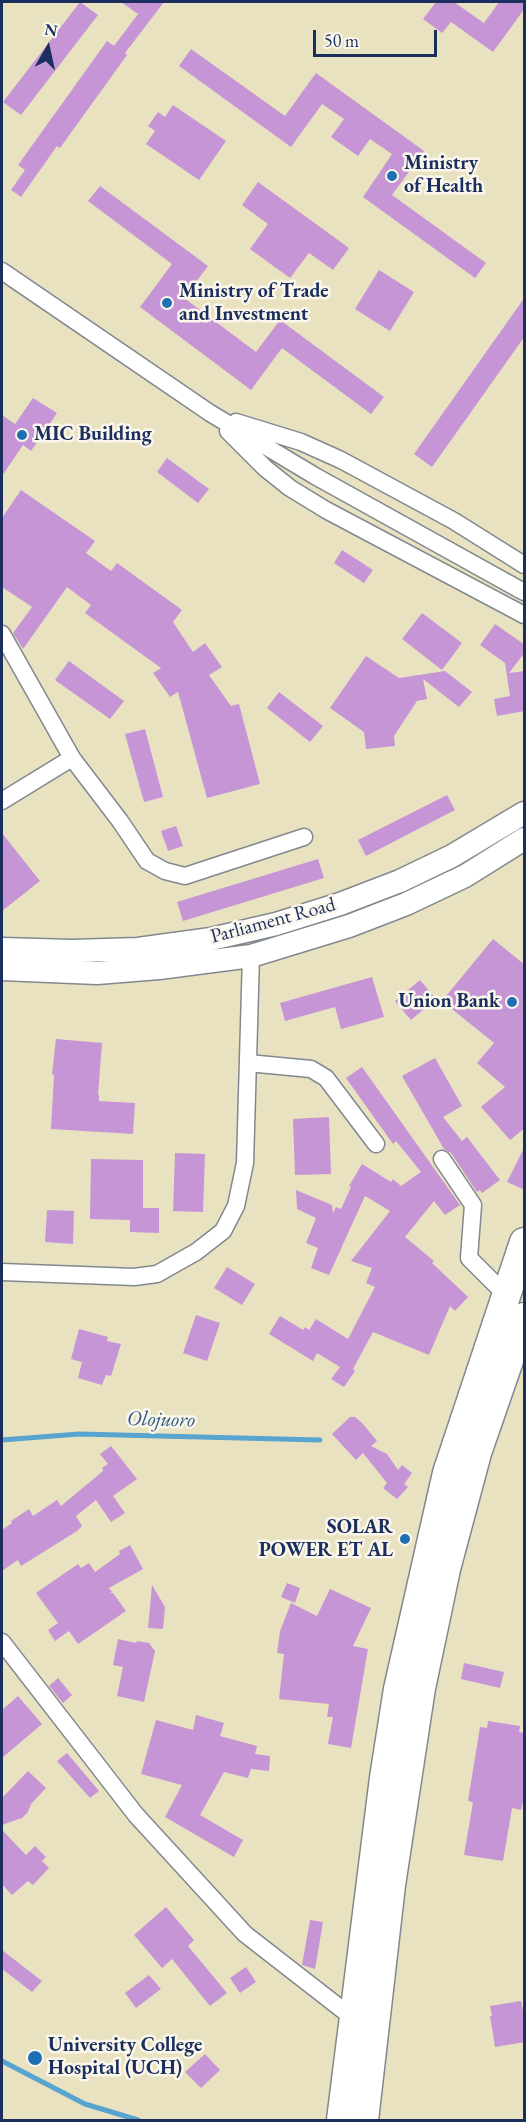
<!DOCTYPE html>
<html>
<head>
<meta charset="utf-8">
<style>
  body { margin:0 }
  #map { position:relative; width:526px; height:2122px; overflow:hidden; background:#e9e2c0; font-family:"EB Garamond",serif }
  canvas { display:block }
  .frame { position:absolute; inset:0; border:3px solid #1b2f5e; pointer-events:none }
  .north { position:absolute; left:18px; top:18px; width:60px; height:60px; -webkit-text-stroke:4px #fbf7ec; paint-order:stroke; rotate:9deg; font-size:16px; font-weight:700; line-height:24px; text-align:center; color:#1b2f5e }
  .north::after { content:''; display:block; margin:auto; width:21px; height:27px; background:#1b2f5e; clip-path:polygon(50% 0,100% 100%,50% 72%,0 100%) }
  .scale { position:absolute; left:313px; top:30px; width:124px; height:27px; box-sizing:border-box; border:3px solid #1b2f5e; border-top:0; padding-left:8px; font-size:18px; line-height:21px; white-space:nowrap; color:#1b2f5e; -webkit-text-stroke:4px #fbf7ec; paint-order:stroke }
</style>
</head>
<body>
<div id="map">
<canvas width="526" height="2122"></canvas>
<div class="frame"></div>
<div class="north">N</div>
<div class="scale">50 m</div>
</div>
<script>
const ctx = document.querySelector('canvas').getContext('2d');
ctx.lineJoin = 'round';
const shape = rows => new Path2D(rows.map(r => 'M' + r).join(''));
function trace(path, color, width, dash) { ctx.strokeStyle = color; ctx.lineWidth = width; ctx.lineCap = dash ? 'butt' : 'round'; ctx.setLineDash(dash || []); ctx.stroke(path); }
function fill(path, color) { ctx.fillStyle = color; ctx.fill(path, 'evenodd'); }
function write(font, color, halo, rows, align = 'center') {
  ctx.font = font + ' "EB Garamond",serif'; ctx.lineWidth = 5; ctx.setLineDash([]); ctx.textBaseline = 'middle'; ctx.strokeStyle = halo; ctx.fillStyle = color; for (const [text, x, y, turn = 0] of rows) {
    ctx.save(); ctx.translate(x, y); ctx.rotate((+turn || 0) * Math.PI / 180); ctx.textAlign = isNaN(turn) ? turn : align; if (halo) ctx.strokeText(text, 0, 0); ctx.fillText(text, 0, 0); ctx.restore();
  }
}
trace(shape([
  [2,1440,79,1434,320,1440],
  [2,2061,85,2104,138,2120]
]), '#56a4cf', 5);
fill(shape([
  [80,2,98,15,21,115,3,102],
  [121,2,164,2,125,53,127,55,60,148,57,146,21,197,11,190,25,170,18,165,107,41,114,46,138,14],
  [436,2,454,2,484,23,499,2,525,2,525,8,493,52,451,22,442,33,423,19],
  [191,49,285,116,316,73,424,151,392,195,486,263,475,278,363,197,392,154,370,139,358,156,331,137,344,119,322,104,291,147,179,66],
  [173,105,226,141,199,180,146,144,155,131,148,126,158,112,165,117],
  [258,182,349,248,333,270,309,253,290,278,250,249,268,224,242,205],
  [100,186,208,266,184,298,256,352,280,320,384,397,371,414,282,348,251,390,140,307,172,264,88,201],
  [379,270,414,292,390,331,355,309],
  [525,297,525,336,432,467,414,454],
  [33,398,57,413,31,451,23,445,2,476,2,415,15,424],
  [167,458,209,489,198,503,157,472],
  [21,490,95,541,86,553,111,571,117,563,182,610,173,622,193,652,205,643,222,667,209,675,231,706,239,704,260,784,207,798,178,692,170,697,153,673,161,668,85,613,91,605,67,587,23,649,13,633,32,607,2,587,2,518],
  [342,550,373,570,364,583,334,563],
  [422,613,462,643,442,670,402,639],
  [495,624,525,645,525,652,509,673,525,671,525,711,497,716,494,699,510,696,505,663,480,645],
  [366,656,399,678,445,671,472,692,459,707,423,679,427,699,417,701,394,736,395,746,366,749,364,732,330,708],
  [69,661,124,701,110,719,55,680],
  [279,692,323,726,310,742,267,708],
  [145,729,163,797,144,802,125,734],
  [447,795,455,810,366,856,358,840],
  [176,826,183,846,168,851,161,831],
  [2,833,40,881,2,911],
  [318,859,324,878,183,921,177,902],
  [493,939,525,965,525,1128,510,1140,481,1107,505,1087,477,1063,494,1043,442,1001],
  [372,977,384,1017,341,1029,335,1007,285,1021,280,1003],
  [420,980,436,999,411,1020,395,1001],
  [56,1039,102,1043,98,1095,99,1095,99,1101,135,1103,133,1134,51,1129,54,1075,52,1074],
  [435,1058,462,1106,443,1117,462,1141,467,1137,500,1180,482,1193,480,1190,477,1192,451,1153,444,1149,402,1076],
  [362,1067,460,1205,445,1215,434,1201,405,1237,434,1261,432,1263,468,1297,455,1311,450,1306,429,1355,373,1332,353,1369,355,1371,344,1387,331,1379,340,1367,317,1353,313,1361,269,1334,280,1316,303,1330,305,1327,309,1330,316,1319,348,1339,375,1287,366,1283,372,1268,351,1261,390,1211,365,1196,329,1275,311,1268,318,1248,306,1243,316,1218,297,1209,296,1190,332,1205,333,1213,336,1207,341,1209,351,1187,349,1186,362,1164,391,1182,393,1179,401,1186,421,1172,396,1141,393,1144,346,1078],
  [329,1117,331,1174,295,1175,293,1119],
  [525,1146,525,1190,507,1182],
  [175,1153,205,1154,203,1212,173,1211],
  [91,1159,143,1160,143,1208,159,1208,159,1233,130,1232,130,1220,90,1219],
  [47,1210,74,1211,73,1244,45,1242],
  [227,1267,255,1284,242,1305,214,1288],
  [196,1315,220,1323,207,1361,183,1353],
  [79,1329,108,1337,107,1341,121,1344,111,1376,106,1375,102,1385,78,1378,82,1362,71,1359],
  [350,1417,355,1417,363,1424,377,1441,371,1446,387,1454,398,1470,402,1465,412,1473,404,1484,408,1487,397,1499,383,1488,387,1483,363,1453,356,1460,332,1434],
  [111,1446,137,1479,113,1496,125,1513,111,1522,96,1500,76,1516,82,1526,77,1531,21,1566,18,1560,2,1571,2,1530,12,1523,11,1521,29,1509,33,1516,57,1500,61,1506,103,1471,102,1468,108,1464,100,1454],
  [130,1545,143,1569,109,1588,112,1592,110,1593,113,1593,126,1611,78,1644,69,1631,55,1641,48,1630,58,1623,36,1593,78,1564,81,1568,89,1563,95,1572,120,1554,119,1551],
  [287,1583,300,1588,295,1603,281,1597],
  [152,1585,165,1607,163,1629,148,1628],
  [330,1589,371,1608,353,1646,368,1649,351,1748,328,1744,333,1717,327,1717,329,1704,279,1699,284,1654,277,1653,280,1631,291,1603,317,1616],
  [118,1639,136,1643,137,1641,149,1643,155,1651,144,1702,117,1696,123,1667,113,1665],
  [464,1663,504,1672,500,1688,461,1679],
  [58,1678,72,1695,63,1703,49,1686],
  [18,1696,42,1724,2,1758,2,1710],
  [196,1715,224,1723,220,1736,257,1746,255,1754,270,1756,269,1771,251,1769,248,1778,224,1772,200,1815,243,1840,234,1857,165,1817,182,1785,141,1774,156,1720,193,1730],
  [488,1721,520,1726,519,1732,525,1733,525,1793,521,1810,512,1808,503,1861,464,1855,473,1802,468,1801,480,1727,487,1728],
  [67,1753,99,1791,90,1798,57,1761],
  [28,1771,46,1788,31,1804,28,1812,22,1818,2,1825,2,1798],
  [2,1830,26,1855,35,1846,46,1857,42,1861,49,1868,33,1885,28,1881,12,1895,2,1884],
  [166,1907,194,1940,188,1946,227,1993,210,2006,172,1959,162,1968,134,1935],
  [310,1920,323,1922,315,1969,302,1965],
  [2,1950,42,1981,32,1992,2,1969],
  [246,1967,256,1982,240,1993,230,1978],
  [149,1975,161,1989,136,2008,125,1993],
  [521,2001,525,2021,525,2042,495,2047,490,2016,492,2016,490,2006],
  [205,2054,220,2070,201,2088,185,2072]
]), '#c695d6');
const street = shape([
  [2,271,210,413,315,476,524,592],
  [236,422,301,442,341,460,454,521,524,565],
  [228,431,265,468,290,488,326,510,524,615],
  [2,634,72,758,120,821,147,861,165,871,185,876,304,837],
  [2,801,72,758],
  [248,1063,311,1069,326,1078,376,1144],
  [442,1159,473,1205,469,1258,506,1295],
  [2,1272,134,1277,157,1274,196,1252,223,1231,236,1206,245,1163,251,956],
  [2,1642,136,1815,245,1934,353,2018]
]);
const secondary = shape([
  [2,949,72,951,138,949,211,939,276,924,340,904,400,881,452,856,524,813],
  [2,969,97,973,159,968,251,956,349,926,406,904,465,876,524,839]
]);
const highway = shape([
  [341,2120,384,1778,398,1689,447,1473,524,1242],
  [364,2120,391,1885,421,1688,446,1569,477,1453,524,1317]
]);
trace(street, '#82888f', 19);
trace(secondary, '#82888f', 25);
trace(highway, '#82888f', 31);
trace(street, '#fff', 16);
trace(secondary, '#fff', 22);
trace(highway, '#fff', 28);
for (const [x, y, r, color] of [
  [392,176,6,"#1f6fb2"],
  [167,303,6,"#1f6fb2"],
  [22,435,6,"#1f6fb2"],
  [512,1002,6,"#1f6fb2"],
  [405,1539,6,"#1f6fb2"],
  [35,2058,8,"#1f6fb2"]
]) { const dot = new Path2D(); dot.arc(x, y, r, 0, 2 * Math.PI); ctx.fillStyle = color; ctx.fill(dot); trace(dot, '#fbf7ec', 2); }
write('bold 20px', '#1b2f5e', '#fbf7ec', [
  ["Ministry",404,164],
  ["of Health",404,187],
  ["Ministry of Trade",179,292],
  ["and Investment",179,315],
  ["MIC Building",34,435],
  ["Union Bank",500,1002,"right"],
  ["SOLAR",393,1528,"right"],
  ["POWER ET AL",393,1551,"right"],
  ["University College",48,2046],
  ["Hospital (UCH)",48,2069]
], 'left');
write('20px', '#1b2f5e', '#fbf7ec', [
  ["Parliament Road",273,921,-15]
]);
write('italic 21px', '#305886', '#fbf7ec', [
  ["Olojuoro",161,1420,1]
]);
</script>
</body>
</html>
